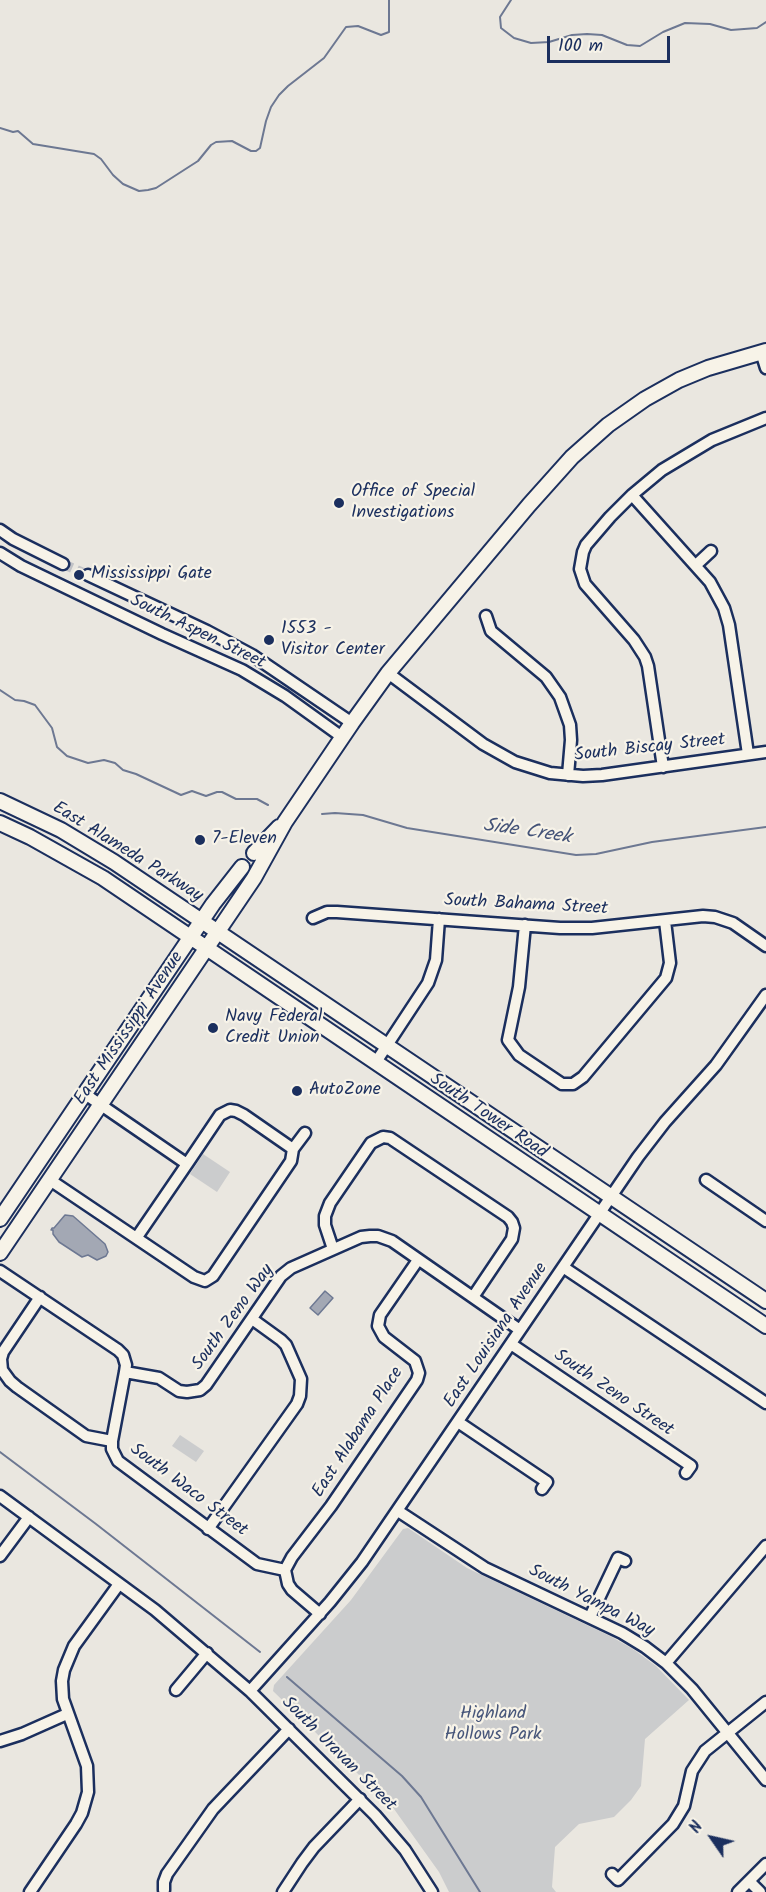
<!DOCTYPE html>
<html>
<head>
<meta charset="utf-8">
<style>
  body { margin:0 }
  #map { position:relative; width:766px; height:1892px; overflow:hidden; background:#eae7e0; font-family:Kalam,sans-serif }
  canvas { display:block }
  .north { position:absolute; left:682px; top:1808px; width:60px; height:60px; -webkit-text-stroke:4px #f7f3e8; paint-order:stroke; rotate:304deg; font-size:16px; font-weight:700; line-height:24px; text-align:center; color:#1b2f5e }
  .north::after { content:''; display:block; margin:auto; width:21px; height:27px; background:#1b2f5e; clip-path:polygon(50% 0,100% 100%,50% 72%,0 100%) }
  .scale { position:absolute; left:547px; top:36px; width:123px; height:27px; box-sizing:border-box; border:3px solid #1b2f5e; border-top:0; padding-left:8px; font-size:18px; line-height:21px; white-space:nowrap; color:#1b2f5e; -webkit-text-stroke:4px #f7f3e8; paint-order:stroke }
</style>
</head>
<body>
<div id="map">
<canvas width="766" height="1892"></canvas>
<div class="north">N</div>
<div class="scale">100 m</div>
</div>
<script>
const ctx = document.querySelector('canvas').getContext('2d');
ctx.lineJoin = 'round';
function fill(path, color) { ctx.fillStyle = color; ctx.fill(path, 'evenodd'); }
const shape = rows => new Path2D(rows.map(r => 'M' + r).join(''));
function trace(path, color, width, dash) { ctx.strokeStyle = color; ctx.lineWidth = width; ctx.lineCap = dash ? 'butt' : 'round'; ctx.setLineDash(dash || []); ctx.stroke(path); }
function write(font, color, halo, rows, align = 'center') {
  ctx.font = font + ' Kalam,sans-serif'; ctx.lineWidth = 4.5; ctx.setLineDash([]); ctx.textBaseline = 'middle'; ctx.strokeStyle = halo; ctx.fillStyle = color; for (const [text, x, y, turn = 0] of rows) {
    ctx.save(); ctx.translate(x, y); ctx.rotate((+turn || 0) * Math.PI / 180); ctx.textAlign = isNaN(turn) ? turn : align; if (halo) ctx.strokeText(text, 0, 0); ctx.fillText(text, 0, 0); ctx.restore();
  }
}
fill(shape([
  [203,1154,230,1172,217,1192,190,1174],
  [180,1435,204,1451,196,1462,172,1446],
  [408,1528,467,1568,610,1636,633,1649,656,1666,689,1700,645,1739,641,1786,631,1800,614,1817,579,1824,555,1847,552,1887,556,1892,449,1892,439,1872,394,1809,273,1691,274,1685,351,1600,403,1529]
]), '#cbcccd');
const water = shape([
  [65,1215,73,1216,105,1244,108,1252,106,1256,97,1260,88,1255,82,1257,59,1242,53,1234,53,1230,51,1230,52,1228,54,1228,65,1215],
  [325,1291,333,1298,318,1315,310,1308,325,1291]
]);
fill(water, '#a3a8b4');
trace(water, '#6d7892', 1.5);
trace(shape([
  [511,0,500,17,501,28,514,38,531,43,549,42,572,35,587,34,602,35,627,45,640,46,663,32,685,23,710,24,731,30,757,28,766,22],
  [0,128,13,132,18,131,33,144,94,154,101,159,113,175,123,184,139,191,148,190,156,188,198,161,211,145,216,142,232,141,251,151,256,151,260,148,266,121,271,107,279,95,288,86,324,58,346,27,358,26,381,35,389,32,389,0],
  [0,690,15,700,24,701,35,705,52,728,57,747,67,756,88,763,104,760,115,763,123,770,136,774,181,795,192,791,206,796,217,792,222,792,236,799,257,799,268,805],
  [322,814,335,813,363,815,407,828,576,855,596,854,652,842,766,827],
  [0,1452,96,1524,260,1652],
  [287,1677,402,1776,421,1797,480,1892]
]), '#6d7892', 2);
trace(shape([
  [63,564,88,575]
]), '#c1c2c6', 10, [10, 5]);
const minor = shape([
  [761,352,766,368],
  [632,495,710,582,724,608,729,625,748,754],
  [0,530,13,539,63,564],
  [0,553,21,566,162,634,242,670,285,696,342,737],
  [696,565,711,551],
  [88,575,207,631,252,655,352,723],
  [486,616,491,631,546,677,560,697,570,725,571,740,568,775],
  [388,673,483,744,515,762,550,773,583,776,602,775,766,752],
  [663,767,648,666,645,657,634,640,585,584,580,569,583,552,586,545,610,517,632,495,662,470,712,440,766,418],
  [313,918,327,912,337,912,560,928,592,928,703,916,715,917,733,923,766,946],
  [525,925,519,987,508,1040,519,1055,562,1084,573,1084,583,1077,666,978,670,963,665,921],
  [376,1062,428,983,436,960,439,919],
  [85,1094,187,1164,220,1115,230,1110,236,1111,244,1115,293,1149,305,1133],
  [50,1180,194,1277,205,1281,213,1276,291,1161,293,1149],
  [706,1180,766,1221],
  [137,1237,187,1164],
  [333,1249,325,1225,325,1216,330,1203,371,1143,383,1137,390,1138,508,1217,512,1222,514,1228,512,1239,473,1297],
  [563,1267,766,1403],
  [0,1271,118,1350,123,1355,126,1365,125,1372,112,1441,112,1449,118,1461,257,1564,285,1570],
  [40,1297,3,1352,1,1359,2,1370,10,1381,17,1387,86,1436,112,1441],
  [511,1344,691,1466,686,1473],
  [125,1372,159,1378,179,1391,187,1392,200,1390,206,1385,281,1276,291,1268,361,1237,370,1236,378,1236,392,1241,520,1330],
  [458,1422,547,1482,542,1489],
  [0,1496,155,1610,250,1691,375,1815,405,1850,432,1892],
  [398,1511,485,1568,622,1633,645,1647,666,1663,692,1689,766,1780],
  [208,1529,297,1404,300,1396,301,1379,286,1345,281,1340,252,1319],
  [0,1556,29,1517],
  [320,1614,292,1590,288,1584,285,1570,292,1557,331,1506,417,1380,419,1373,415,1361,384,1337,378,1326,380,1315,418,1260],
  [590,1617,618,1558,625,1561],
  [666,1663,766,1546],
  [176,1690,207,1653],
  [250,1691,330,1602,362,1562,638,1157,665,1122,716,1065,766,995],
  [0,1741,22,1734,67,1714],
  [612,1874,618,1880,673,1824,684,1806,692,1771,705,1751,766,1702],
  [749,1881,760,1892],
  [164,1890,164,1882,167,1874,213,1809,289,1729],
  [30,1892,76,1824,82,1813,88,1792,87,1766,63,1699,62,1681,64,1670,74,1646,119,1584],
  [283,1892,302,1863,314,1847,360,1799],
  [738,1892,766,1864]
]);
const major = shape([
  [0,801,61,830,114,862,766,1301],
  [0,823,30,837,103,878,766,1326],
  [254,853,279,827],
  [0,1219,213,904,242,867],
  [0,1253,254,878,285,822,352,723,388,673,529,505,572,457,608,425,645,399,679,380,708,368,766,351]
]);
trace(minor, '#1b2f5e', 15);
trace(major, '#1b2f5e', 18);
trace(minor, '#f7f3e8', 10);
trace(major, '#f7f3e8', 14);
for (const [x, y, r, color] of [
  [339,503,6,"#1b2f5e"],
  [79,575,6,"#1b2f5e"],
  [269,640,6,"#1b2f5e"],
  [200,840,6,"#1b2f5e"],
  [213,1028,6,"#1b2f5e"],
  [297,1091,6,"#1b2f5e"]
]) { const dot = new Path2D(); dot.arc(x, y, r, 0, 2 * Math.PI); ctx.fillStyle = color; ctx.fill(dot); trace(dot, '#f7f3e8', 2); }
write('18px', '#1b2f5e', '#f7f3e8', [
  ["Office of Special",351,493],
  ["Investigations",351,514],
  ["Mississippi Gate",91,575],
  ["1553 -",281,630],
  ["Visitor Center",281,651],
  ["7-Eleven",212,840],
  ["Navy Federal",225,1018],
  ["Credit Union",225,1039],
  ["AutoZone",309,1091]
], 'left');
write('18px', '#1b2f5e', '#f7f3e8', [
  ["South Aspen Street",197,633,26],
  ["South Biscay Street",650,749,-6],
  ["East Alameda Parkway",127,853,32],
  ["South Bahama Street",526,906,3],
  ["East Mississippi Avenue",130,1029,-56],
  ["South Tower Road",488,1117,34],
  ["South Zeno Way",234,1318,-54],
  ["East Louisiana Avenue",497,1336,-56],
  ["South Zeno Street",613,1394,34],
  ["East Alabama Place",359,1433,-57],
  ["South Waco Street",188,1491,37],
  ["South Yampa Way",591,1602,27],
  ["South Uravan Street",338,1755,45]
]);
write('18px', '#47567a', '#f7f3e8', [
  ["Highland",493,1715],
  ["Hollows Park",493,1736]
]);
write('italic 20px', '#445378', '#f7f3e8', [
  ["Side Creek",527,833,8]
]);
</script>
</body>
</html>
